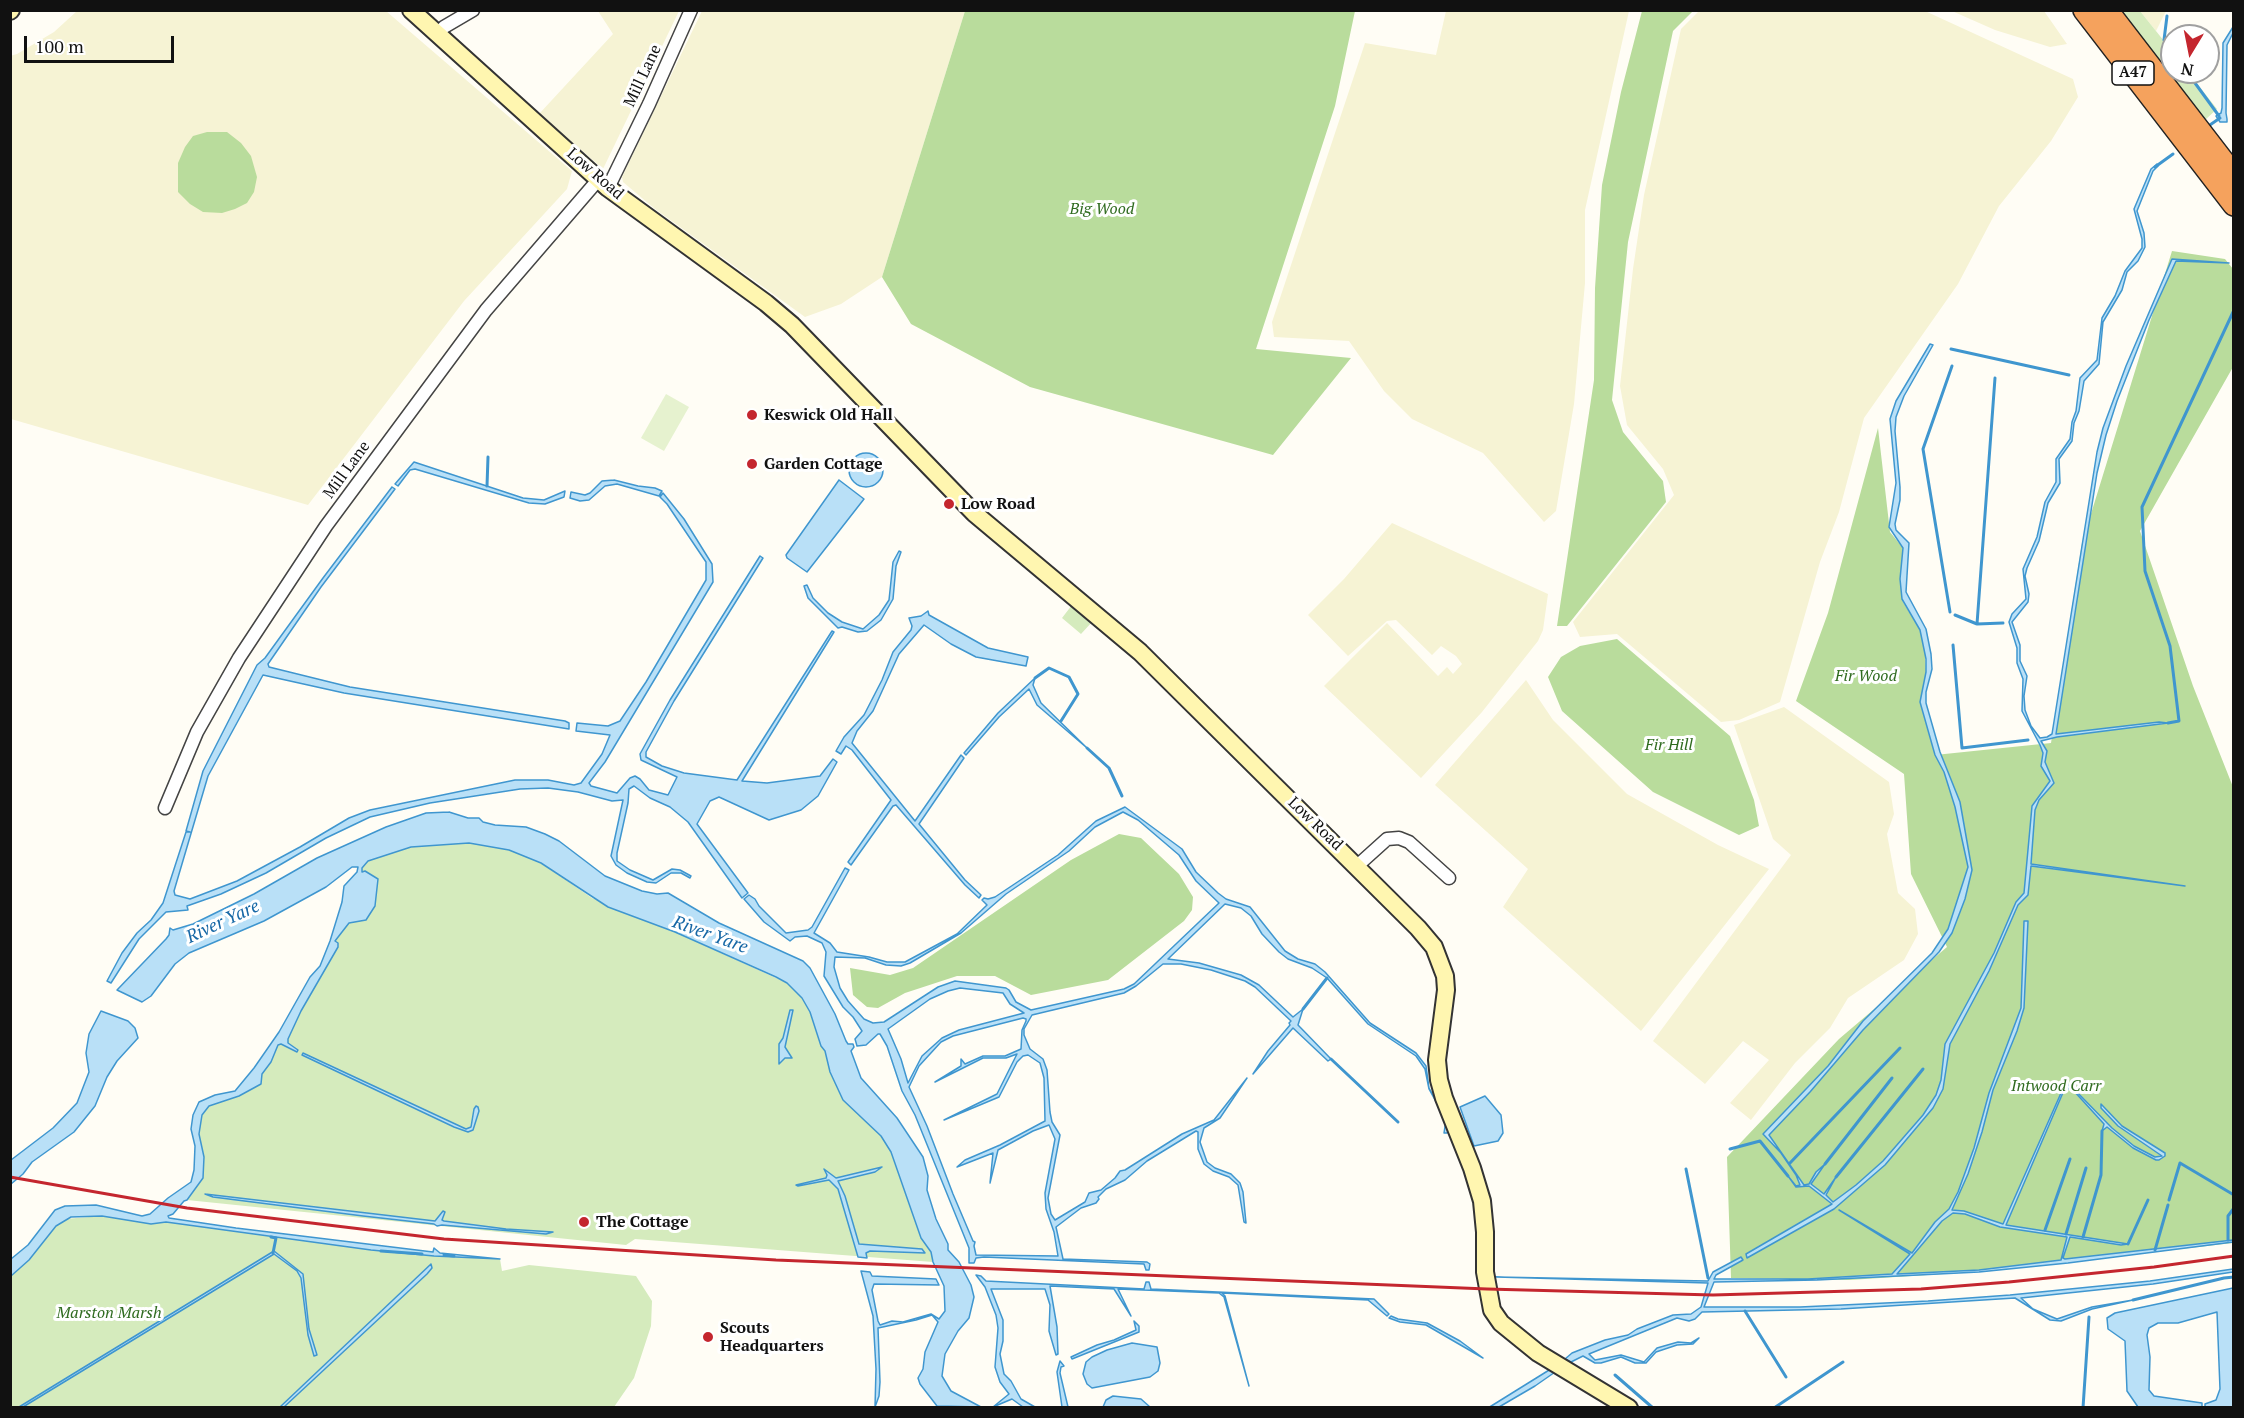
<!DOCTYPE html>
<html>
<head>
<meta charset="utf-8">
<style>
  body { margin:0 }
  #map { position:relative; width:2244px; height:1418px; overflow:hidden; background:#fffdf5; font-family:"PT Serif",serif }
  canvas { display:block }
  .frame { position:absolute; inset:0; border:12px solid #111; pointer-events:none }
  .north { position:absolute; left:2160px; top:24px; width:60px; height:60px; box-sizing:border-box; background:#fff; border:2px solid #a0a0a0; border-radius:50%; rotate:190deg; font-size:16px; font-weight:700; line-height:24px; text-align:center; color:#111 }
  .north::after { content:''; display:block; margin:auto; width:21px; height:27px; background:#c4262e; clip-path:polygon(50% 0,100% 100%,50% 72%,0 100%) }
  .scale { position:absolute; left:24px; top:36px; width:150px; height:27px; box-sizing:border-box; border:3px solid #111; border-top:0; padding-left:8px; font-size:18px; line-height:21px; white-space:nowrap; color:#111; -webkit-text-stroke:4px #fff; paint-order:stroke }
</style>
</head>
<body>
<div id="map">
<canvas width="2244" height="1418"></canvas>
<div class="frame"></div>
<div class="north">N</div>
<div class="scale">100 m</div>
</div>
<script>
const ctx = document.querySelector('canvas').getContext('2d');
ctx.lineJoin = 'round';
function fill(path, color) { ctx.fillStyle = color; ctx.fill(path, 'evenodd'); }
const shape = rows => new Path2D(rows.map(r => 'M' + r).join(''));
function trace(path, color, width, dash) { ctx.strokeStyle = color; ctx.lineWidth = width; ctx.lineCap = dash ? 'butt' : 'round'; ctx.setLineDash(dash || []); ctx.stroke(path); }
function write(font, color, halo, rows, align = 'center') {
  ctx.font = font + ' "PT Serif",serif'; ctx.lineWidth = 6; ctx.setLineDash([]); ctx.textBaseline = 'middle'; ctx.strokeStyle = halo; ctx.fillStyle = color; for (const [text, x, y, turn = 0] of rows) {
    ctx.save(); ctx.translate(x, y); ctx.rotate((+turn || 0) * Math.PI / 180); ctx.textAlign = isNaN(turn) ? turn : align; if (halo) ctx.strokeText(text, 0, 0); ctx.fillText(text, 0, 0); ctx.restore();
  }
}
fill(shape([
  [77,11,386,11,572,171,567,189,464,301,308,505,11,419,10,56,17,54,54,32],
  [598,11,679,11,603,169,539,114,613,34],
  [702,11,965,11,882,277,841,304,805,317,655,209,623,182,622,177],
  [1446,11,1629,11,1585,210,1585,283,1574,404,1556,511,1544,522,1483,453,1412,419,1384,391,1349,341,1274,337,1272,322,1365,43,1436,55],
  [1699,11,1925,11,2073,79,2078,97,2051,141,1999,206,1958,284,1864,418,1839,512,1820,562,1780,702,1739,720,1721,722,1617,634,1580,637,1573,622,1674,495,1663,469,1627,425,1620,386,1633,269,1644,195,1681,29],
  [1952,11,2044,11,2067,44,2050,47,1995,30],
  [2140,11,2166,11,2156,31],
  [1392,523,1548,594,1543,630,1538,641,1482,712,1421,778,1324,686,1387,623,1438,676,1447,667,1453,674,1462,664,1456,656,1441,646,1432,655,1396,620,1387,621,1348,656,1308,615,1344,579],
  [1526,680,1553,720,1627,794,1718,845,1769,869,1641,1031,1503,907,1528,869,1435,785],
  [1784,707,1889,782,1894,814,1887,834,1898,893,1915,909,1918,934,1904,960,1848,998,1830,1028,1795,1063,1751,1120,1730,1103,1769,1060,1743,1041,1705,1084,1653,1041,1791,855,1773,839,1734,725]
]), '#f6f3d4');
fill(shape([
  [2121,11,2140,11,2172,51,2172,72,2188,72,2217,109,2205,120],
  [1072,605,1092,622,1081,634,1062,618],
  [469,843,509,850,541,863,592,898,675,932,787,983,802,998,810,1012,821,1046,825,1051,830,1072,843,1100,881,1136,891,1152,921,1238,931,1252,933,1262,635,1239,626,1245,187,1200,203,1178,204,1157,199,1134,202,1115,209,1106,239,1096,262,1074,271,1062,278,1045,281,1043,297,1052,288,1043,288,1039,301,1011,338,947,335,942,340,933,349,923,361,919,362,868,368,861,411,847],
  [102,1216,151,1224,166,1222,371,1250,434,1256,500,1259,502,1271,529,1265,636,1276,652,1301,651,1326,634,1378,614,1407,11,1408,11,1276,29,1260,55,1226,64,1219]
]), '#d5ebbd');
fill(shape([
  [965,11,1355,11,1335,106,1256,349,1351,358,1273,455,1030,387,911,324,882,277],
  [1642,11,1693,11,1673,31,1628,242,1612,400,1623,432,1663,481,1666,502,1567,626,1557,626,1594,380,1595,288,1602,185,1621,92],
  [207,132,227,132,241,143,251,156,257,177,254,192,247,203,235,209,222,213,203,212,190,204,178,192,178,163,185,147,193,136],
  [2172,251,2225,259,2233,269,2233,367,2140,531,2193,686,2233,787,2233,1243,1990,1271,1849,1280,1731,1278,1727,1157,1839,1039,1947,947,1911,874,1904,774,1796,701,1828,613,1878,428,1890,532,1903,548,1900,579,1903,602,1920,630,1925,653,1926,672,1920,702,1935,755,2051,743,2082,543],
  [1617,639,1730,736,1754,800,1759,826,1739,835,1653,792,1562,711,1548,677,1561,657,1580,646],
  [1119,834,1141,838,1179,874,1193,897,1192,910,1184,921,1108,980,1031,995,995,976,957,976,905,993,878,1008,867,1007,853,995,850,968,890,975,913,968,1071,860]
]), '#b9dc9c');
fill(shape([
  [666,394,689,407,664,451,641,438]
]), '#e6f2cf');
const water = shape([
  [2233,27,2233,33,2227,45,2226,113,2227,119,2227,122,2220,122,2216,116,2221,113,2222,108,2223,43,2233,27],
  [2157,164,2158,166,2153,171,2137,211,2144,233,2145,247,2138,261,2127,272,2122,290,2103,322,2099,364,2084,381,2079,411,2074,423,2072,441,2059,459,2060,483,2048,503,2039,541,2027,568,2025,576,2029,594,2028,602,2012,622,2020,645,2020,661,2027,676,2024,696,2025,710,2031,726,2040,738,2047,737,2052,734,2097,452,2103,428,2126,366,2172,259,2229,263,2176,261,2149,320,2117,401,2106,435,2097,473,2056,734,2159,722,2168,723,2057,737,2041,741,2047,751,2045,762,2054,783,2039,800,2035,810,2031,864,2185,886,2031,866,2028,895,2018,905,1989,971,1950,1044,1943,1089,1933,1108,1885,1165,1834,1209,1747,1258,1746,1254,1832,1204,1809,1186,1796,1187,1788,1176,1796,1186,1800,1185,1796,1175,1781,1153,1763,1134,1828,1066,1863,1021,1932,953,1948,929,1968,867,1955,807,1944,772,1935,755,1920,702,1926,672,1926,659,1920,630,1902,599,1900,579,1903,548,1889,527,1896,483,1890,419,1896,401,1930,344,1933,345,1904,396,1896,417,1895,431,1900,487,1900,500,1895,524,1896,530,1909,543,1906,592,1926,629,1931,654,1932,669,1926,692,1926,703,1940,752,1960,802,1972,870,1965,899,1952,933,1939,952,1863,1030,1810,1092,1769,1135,1804,1185,1809,1184,1816,1172,1825,1164,1811,1184,1824,1194,1836,1177,1826,1195,1833,1202,1856,1185,1883,1161,1923,1115,1936,1095,1941,1080,1945,1044,1994,953,2016,902,2024,893,2032,806,2050,781,2041,766,2043,753,2040,745,2022,711,2023,679,2017,663,2017,648,2009,622,2012,614,2026,599,2023,569,2037,537,2045,502,2056,482,2056,459,2070,439,2072,422,2076,411,2080,378,2097,360,2102,318,2115,296,2125,271,2142,248,2142,239,2134,209,2151,169,2157,164],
  '849 470a17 17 0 1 1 34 0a17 17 0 1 1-34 0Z',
  [414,462,523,498,544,500,565,491,564,497,545,504,529,503,415,469,410,470,398,486,395,484,414,462],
  [614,480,638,486,655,488,662,491,659,496,617,484,605,486,589,500,580,501,570,498,571,492,585,495,590,493,602,481,614,480],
  [839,480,864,499,807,572,787,558,786,555,839,480],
  [392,487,395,489,321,587,268,664,269,667,350,687,565,721,569,723,569,729,344,693,263,675,208,776,174,891,175,895,190,899,237,881,300,847,349,818,370,810,515,780,548,780,574,785,581,783,602,754,610,735,576,731,577,723,608,726,620,721,646,682,706,580,706,562,667,504,660,497,663,493,684,519,712,564,713,582,605,762,589,783,591,786,617,793,630,778,635,776,640,779,649,790,668,795,677,777,641,760,640,754,670,700,760,556,763,558,674,701,646,752,646,757,662,766,684,773,737,780,832,631,834,632,742,781,767,783,820,776,833,759,837,762,818,796,801,810,769,820,719,797,710,801,697,824,748,893,742,898,688,822,670,807,650,798,634,786,629,789,628,803,617,853,617,861,630,870,653,880,672,869,680,870,691,876,690,878,681,873,671,873,656,883,647,882,627,873,616,865,611,856,623,800,612,801,578,792,548,788,520,789,430,803,370,817,326,838,266,873,221,894,187,906,188,910,166,912,139,939,111,983,107,981,122,953,137,933,151,920,163,903,186,832,190,832,186,831,203,771,257,665,265,658,323,578,392,487],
  [899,551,901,552,896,566,893,599,881,620,867,631,858,632,842,627,838,628,808,598,804,586,807,585,813,598,828,613,842,622,863,629,879,615,889,600,893,562,899,551],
  [928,611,929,615,988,648,1028,657,1026,666,976,657,951,644,924,625,899,654,873,711,857,731,852,743,915,821,961,755,964,758,919,824,965,880,981,895,979,898,965,885,896,805,893,806,851,865,848,862,891,800,852,750,846,746,841,754,836,751,844,737,864,715,882,680,893,652,911,630,912,626,909,618,921,616,928,611],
  [1035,678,1033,685,1041,703,1087,748,1037,705,1029,689,999,717,966,755,964,753,998,713,1035,678],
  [1125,807,1182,849,1196,872,1218,893,1226,899,1250,907,1285,951,1298,959,1315,964,1325,972,1370,1023,1416,1053,1426,1066,1429,1088,1451,1127,1447,1133,1444,1133,1446,1120,1429,1089,1425,1069,1416,1056,1368,1024,1327,978,1312,968,1288,959,1279,952,1262,934,1251,916,1241,908,1225,904,1168,959,1199,963,1241,975,1259,985,1293,1017,1303,1009,1298,1025,1331,1059,1328,1061,1293,1028,1253,1074,1268,1051,1290,1025,1289,1023,1291,1021,1255,987,1245,981,1211,970,1181,964,1163,964,1136,986,1124,993,1032,1015,1024,1029,1024,1035,1030,1049,1043,1059,1047,1070,1050,1112,1052,1122,1060,1135,1048,1198,1051,1214,1055,1220,1085,1202,1089,1193,1101,1190,1115,1178,1120,1171,1125,1170,1182,1134,1214,1120,1247,1078,1220,1118,1204,1128,1200,1142,1207,1162,1215,1168,1231,1174,1240,1183,1243,1192,1246,1223,1244,1222,1238,1185,1229,1177,1213,1171,1204,1164,1198,1149,1198,1132,1196,1131,1147,1161,1125,1180,1106,1189,1098,1197,1099,1199,1096,1203,1081,1208,1056,1227,1063,1259,1147,1262,1150,1264,1149,1270,1146,1270,1144,1264,984,1257,976,1258,974,1263,969,1263,969,1248,915,1115,902,1091,887,1046,880,1034,878,1034,866,1045,857,1046,855,1039,862,1031,853,1017,843,1007,824,976,826,952,822,943,807,936,795,937,790,941,764,922,744,899,749,895,755,899,759,906,786,933,808,930,812,927,845,868,849,870,814,933,830,943,837,952,869,957,887,962,905,962,957,934,987,905,982,900,984,898,988,899,995,897,1058,855,1096,821,1125,807],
  [1123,812,1138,820,1179,855,1196,881,1219,903,1134,984,1124,989,1031,1010,1016,1002,1009,990,1006,988,955,981,938,987,884,1022,873,1023,864,1019,848,1001,840,988,834,967,835,957,865,958,886,965,901,966,910,963,961,933,1006,894,1069,851,1095,827,1123,812],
  [960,988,1003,993,1010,1004,1024,1013,959,1030,942,1038,922,1056,908,1083,901,1059,888,1029,930,999,948,991,960,988],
  [1023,1018,1026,1019,1026,1021,1022,1030,1021,1049,1005,1056,983,1056,965,1064,961,1059,961,1066,935,1082,983,1058,1006,1058,1017,1054,997,1094,944,1120,999,1097,1017,1062,1023,1056,1028,1055,1040,1063,1044,1078,1045,1121,1000,1145,965,1160,957,1167,993,1153,990,1183,998,1150,1033,1131,1049,1125,1055,1139,1045,1193,1046,1209,1054,1232,1058,1256,976,1255,974,1246,975,1242,973,1241,953,1194,927,1126,909,1087,919,1066,941,1042,953,1036,1023,1018],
  [449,812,468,818,479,818,483,822,495,825,526,827,545,834,559,841,605,876,642,891,657,894,668,893,719,923,803,961,810,968,835,1014,846,1041,848,1044,853,1044,854,1047,851,1051,861,1078,897,1118,923,1157,928,1176,927,1190,936,1219,948,1244,948,1250,959,1262,971,1285,974,1297,969,1318,958,1331,945,1354,942,1376,951,1391,981,1407,937,1406,920,1384,918,1378,923,1369,925,1352,938,1322,932,1315,916,1320,878,1328,880,1382,879,1396,875,1407,876,1369,873,1316,861,1271,870,1272,872,1276,936,1279,939,1285,874,1284,872,1290,878,1321,880,1325,892,1321,903,1322,931,1314,939,1319,945,1311,944,1286,933,1262,931,1252,921,1238,891,1152,881,1136,843,1100,830,1072,825,1051,821,1046,810,1012,802,998,787,983,776,977,675,932,608,907,541,863,509,850,469,843,411,847,368,861,362,868,362,872,365,871,378,879,375,906,366,920,349,923,335,941,338,943,338,947,301,1011,288,1039,288,1043,298,1050,297,1052,281,1044,278,1045,271,1062,262,1074,261,1084,239,1096,209,1106,202,1115,199,1134,204,1157,203,1178,187,1200,184,1201,173,1214,168,1216,169,1218,236,1228,433,1252,434,1248,440,1253,500,1259,434,1256,371,1250,166,1222,151,1224,102,1216,71,1217,56,1226,29,1260,11,1276,11,1259,28,1245,55,1210,65,1206,96,1205,142,1216,150,1214,168,1198,191,1182,194,1170,195,1146,191,1129,193,1115,199,1102,215,1095,235,1091,254,1068,279,1032,310,977,320,966,330,941,342,902,344,886,357,872,358,867,352,867,326,887,264,921,189,953,175,964,151,996,142,1002,117,990,166,939,169,935,170,928,173,930,193,924,254,894,317,858,386,827,426,813,449,812],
  [2024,921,2028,921,2024,1008,2017,1031,1993,1090,1982,1132,1968,1174,1952,1210,1964,1211,2003,1224,2065,1084,2071,1086,2112,1128,2134,1146,2155,1157,2162,1156,2118,1126,2101,1108,2101,1104,2122,1126,2165,1153,2165,1156,2159,1160,2156,1160,2133,1148,2107,1127,2102,1131,2104,1124,2073,1090,2065,1088,2006,1225,2128,1244,2121,1245,2070,1237,2063,1258,2065,1259,2233,1240,2233,1242,2068,1263,1979,1272,1817,1280,1714,1282,1704,1307,1800,1307,1928,1301,2010,1295,2150,1281,2233,1269,2233,1272,2153,1284,2021,1298,2033,1309,2057,1319,2092,1307,2133,1300,2092,1309,2061,1321,2050,1320,2015,1298,1841,1309,1702,1312,1695,1319,1689,1321,1677,1318,1589,1354,1595,1360,1621,1355,1644,1362,1657,1348,1678,1342,1691,1343,1699,1338,1693,1344,1677,1345,1656,1352,1646,1363,1635,1363,1621,1357,1601,1363,1595,1363,1583,1356,1571,1362,1565,1359,1572,1353,1605,1340,1628,1335,1637,1329,1673,1315,1691,1314,1701,1307,1708,1283,1496,1277,1708,1281,1713,1272,1741,1257,1743,1260,1716,1275,1714,1279,1808,1279,1892,1274,1910,1254,1839,1210,1912,1253,1935,1222,1949,1209,1958,1192,1974,1148,1989,1093,2021,1008,2024,921],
  [1953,1213,1965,1214,2000,1227,2067,1237,2061,1260,1979,1270,1897,1274,1942,1221,1953,1213],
  [790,1010,793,1010,785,1047,792,1058,785,1058,779,1064,779,1044,783,1038,790,1010],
  [101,1011,128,1021,135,1028,138,1038,117,1061,107,1077,95,1106,74,1132,32,1162,23,1174,11,1184,11,1160,53,1128,77,1103,89,1072,86,1053,89,1034,101,1011],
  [303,1053,466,1129,471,1127,474,1109,476,1106,478,1107,479,1111,473,1130,468,1132,454,1127,302,1055,303,1053],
  [1485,1096,1501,1115,1503,1133,1498,1141,1474,1146,1460,1107,1485,1096],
  [882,1167,875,1172,838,1181,845,1196,859,1244,922,1249,925,1253,870,1251,866,1253,867,1258,858,1257,838,1189,829,1180,798,1186,796,1185,826,1178,827,1175,824,1169,836,1178,882,1167],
  [205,1194,435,1221,443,1211,445,1212,442,1220,444,1221,506,1229,553,1232,546,1234,442,1225,437,1226,434,1224,363,1216,213,1197,205,1194],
  [274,1251,303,1274,309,1329,317,1355,314,1356,308,1335,301,1278,297,1271,274,1254,23,1407,19,1407,274,1251],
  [431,1264,432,1268,427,1274,284,1407,280,1407,431,1264],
  [976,1275,981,1276,986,1281,1144,1289,1146,1282,1149,1282,1151,1289,1374,1299,1389,1314,1387,1316,1368,1300,1222,1293,1225,1296,1249,1386,1224,1297,1219,1293,1118,1289,1131,1316,1114,1289,1050,1286,1057,1327,1058,1354,1056,1355,1049,1331,1050,1305,1045,1289,991,1289,1003,1320,1003,1341,1000,1354,1004,1374,1011,1381,1021,1399,1035,1407,1023,1407,1012,1399,993,1407,1009,1394,1000,1382,995,1367,998,1328,996,1315,985,1287,976,1275],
  [2233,1288,2233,1407,2205,1407,2205,1404,2216,1400,2220,1389,2217,1312,2178,1323,2158,1323,2149,1328,2147,1335,2150,1357,2149,1390,2154,1396,2202,1403,2202,1407,2138,1407,2127,1391,2125,1341,2108,1329,2107,1318,2115,1313,2233,1288],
  [1391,1316,1398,1319,1427,1323,1460,1341,1483,1358,1426,1325,1400,1322,1389,1318,1391,1316],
  [1134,1321,1139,1326,1139,1332,1072,1359,1071,1357,1097,1345,1114,1340,1136,1330,1134,1321],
  [1132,1343,1157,1347,1160,1363,1158,1371,1150,1377,1092,1388,1087,1384,1083,1374,1086,1362,1092,1357,1107,1350,1132,1343],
  [1060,1361,1064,1366,1061,1367,1060,1373,1068,1407,1062,1407,1057,1372,1060,1361],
  [1554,1367,1558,1370,1535,1386,1499,1407,1488,1408,1554,1367],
  [1113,1396,1141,1399,1150,1407,1103,1407,1106,1400,1113,1396]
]);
fill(water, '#b9e0f7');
trace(water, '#3f96cf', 1.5);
trace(shape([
  [2167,16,2164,40,2172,51],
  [2187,72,2219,116],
  [2207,127,2220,118],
  [2155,167,2173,154],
  [1951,349,2069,375],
  [487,486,488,457],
  [1950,612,1923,449,1952,366],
  [1955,615,1977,624,2003,623],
  [1977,624,1995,378],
  [1953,645,1962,748,2028,740],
  [1035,678,1049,668,1069,677,1078,694,1061,721],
  [2168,723,2179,721,2170,646,2145,571,2142,507,2234,310],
  [1087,748,1109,768,1122,796],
  [1303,1009,1327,978],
  [1331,1059,1398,1122],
  [1730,1149,1760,1141,1788,1176],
  [1790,1163,1900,1048],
  [1825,1164,1892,1078],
  [1686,1169,1708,1278],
  [1836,1177,1923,1069],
  [2169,1200,2180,1163,2234,1195],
  [2045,1230,2070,1159],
  [2066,1234,2086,1168],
  [271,1237,276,1238,273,1253],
  [2083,1237,2101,1175,2102,1131],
  [2228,1240,2228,1216,2234,1208],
  [2128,1244,2148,1200],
  [2155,1250,2168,1205],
  [381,1251,422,1254],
  [444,1255,454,1256],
  [2133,1300,2224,1278,2234,1277],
  [1745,1311,1786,1377],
  [1615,1375,1653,1408],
  [1774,1408,1843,1362],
  [2083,1408,2089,1317]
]), '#3f96cf', 3);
const street = shape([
  [437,34,444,27,473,10],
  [608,188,649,104,691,10],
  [165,808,197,732,239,658,326,526,486,310,598,180],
  [1357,866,1387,839,1399,838,1409,842,1449,878]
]);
const secondary = shape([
  [411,10,608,188,766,303,792,325,974,513,1140,652,1418,928,1434,947,1445,976,1446,990,1437,1060,1439,1080,1444,1098,1472,1168,1482,1201,1485,1232,1485,1272,1492,1310,1501,1323,1538,1353,1629,1408],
  [10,11,11,10]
]);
const highway = shape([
  [2084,10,2234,205],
  [2107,10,2234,175]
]);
trace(street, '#444', 15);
trace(secondary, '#333', 20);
trace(highway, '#222', 24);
trace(street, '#fff', 12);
trace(secondary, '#fff6b0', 16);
trace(highway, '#f5a25d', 21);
trace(shape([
  [10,1177,187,1208,444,1239,776,1260,1487,1289,1713,1295,1921,1289,2009,1282,2154,1267,2234,1256]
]), '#c4262e', 3);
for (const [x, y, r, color] of [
  [752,415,6,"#c4262e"],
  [752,464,6,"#c4262e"],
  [949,504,6,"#c4262e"],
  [584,1222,6,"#c4262e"],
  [708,1337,6,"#c4262e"]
]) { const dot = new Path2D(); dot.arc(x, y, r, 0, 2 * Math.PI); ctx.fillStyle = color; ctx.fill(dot); trace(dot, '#fff', 2); }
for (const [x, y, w] of [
  [2133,73,42]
]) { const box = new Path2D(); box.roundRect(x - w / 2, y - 12, w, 24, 4.5); ctx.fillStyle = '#fff'; ctx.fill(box); trace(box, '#111', 1.5); }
write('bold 15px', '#111', null, [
  ["A47",2133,73]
]);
write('16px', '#111', '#fff', [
  ["Mill Lane",643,76,-65],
  ["Low Road",595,174,41],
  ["Mill Lane",347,470,-54],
  ["Low Road",1315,824,44]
]);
write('italic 16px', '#2f6b1f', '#fff', [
  ["Big Wood",1102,209],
  ["Fir Wood",1866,676],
  ["Fir Hill",1669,745],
  ["Intwood Carr",2056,1086],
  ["Marston Marsh",109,1313]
]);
write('bold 16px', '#111', '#fff', [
  ["Keswick Old Hall",764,415],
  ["Garden Cottage",764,464],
  ["Low Road",961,504],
  ["The Cottage",596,1222],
  ["Scouts",720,1328],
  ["Headquarters",720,1346]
], 'left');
write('italic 18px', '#1768a6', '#fff', [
  ["River Yare",223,922,-25],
  ["River Yare",710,935,20]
]);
</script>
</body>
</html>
